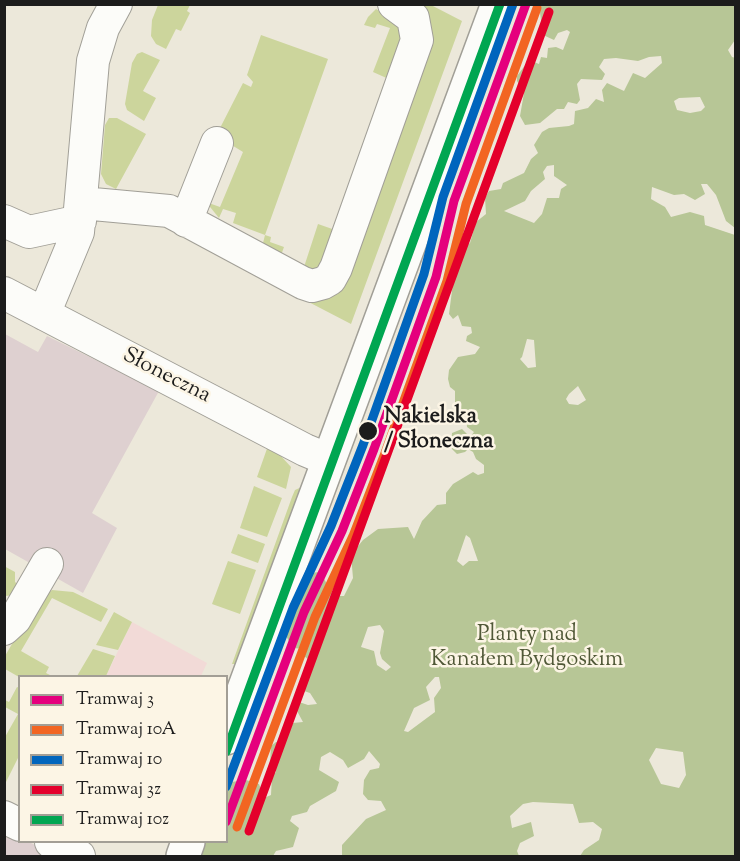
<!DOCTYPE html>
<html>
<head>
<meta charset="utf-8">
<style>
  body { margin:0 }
  #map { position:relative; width:740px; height:861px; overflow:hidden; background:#ece8da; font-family:"Sorts Mill Goudy",serif }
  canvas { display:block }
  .frame { position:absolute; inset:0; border:6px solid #1c1c1c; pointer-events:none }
  .legend { position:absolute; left:18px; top:675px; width:210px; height:168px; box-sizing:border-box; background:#fcf5e5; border:2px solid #a29e95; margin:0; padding:8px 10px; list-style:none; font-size:18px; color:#1c1c1c }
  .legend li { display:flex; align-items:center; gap:12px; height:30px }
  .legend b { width:30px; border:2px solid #a29e95 }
</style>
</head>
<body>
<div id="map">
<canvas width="740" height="861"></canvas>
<div class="frame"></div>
<ul class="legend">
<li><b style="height:8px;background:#e5007d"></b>Tramwaj 3</li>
<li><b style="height:8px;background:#f26522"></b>Tramwaj 10A</li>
<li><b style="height:8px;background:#0065bd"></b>Tramwaj 10</li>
<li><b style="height:8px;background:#e4002b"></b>Tramwaj 3z</li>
<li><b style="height:8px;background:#00a651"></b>Tramwaj 10z</li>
</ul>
</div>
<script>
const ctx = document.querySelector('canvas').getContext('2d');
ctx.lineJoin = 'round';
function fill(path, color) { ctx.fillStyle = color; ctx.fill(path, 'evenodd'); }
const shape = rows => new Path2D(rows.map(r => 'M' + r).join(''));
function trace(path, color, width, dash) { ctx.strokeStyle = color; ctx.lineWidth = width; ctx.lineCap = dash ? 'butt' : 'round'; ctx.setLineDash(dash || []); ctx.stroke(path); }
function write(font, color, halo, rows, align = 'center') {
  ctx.font = font + ' "Sorts Mill Goudy",serif'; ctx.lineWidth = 5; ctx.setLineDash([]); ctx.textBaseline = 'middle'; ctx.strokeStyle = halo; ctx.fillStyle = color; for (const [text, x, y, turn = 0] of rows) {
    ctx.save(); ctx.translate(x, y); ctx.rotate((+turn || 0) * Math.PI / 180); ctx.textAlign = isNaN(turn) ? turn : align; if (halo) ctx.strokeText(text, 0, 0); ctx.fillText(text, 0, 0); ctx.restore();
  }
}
fill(shape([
  [132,622,207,663,201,676,106,676]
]), '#f2dad7');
fill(shape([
  [5,334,38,352,47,336,159,391,92,513,117,528,83,593,5,549],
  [4,828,19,836,20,842,29,842,57,856,5,856]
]), '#ded0d0');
fill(shape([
  [158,5,190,5,187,11,190,13,181,31,176,29,166,49,156,44,151,36,152,20],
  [408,5,431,5,462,21,351,324,272,283,302,291,360,246,431,48,422,20],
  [376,9,398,22,404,29,391,80,373,72,390,28,377,24,375,28,364,25,368,17],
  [261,35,328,59,265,235,271,237,270,242,284,247,280,258,304,267,318,224,338,231,324,268,317,276,306,276,268,256,262,247,265,235,233,223,236,213,223,209,219,218,206,202,220,207,243,152,230,144,231,135,219,130,243,83,251,87,253,82,247,75],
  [142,52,160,60,143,91,156,98,144,121,127,110,125,104,132,63,137,54],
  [109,118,117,118,146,134,116,189,106,184,101,174,105,125],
  [269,443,291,467,286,489,257,477],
  [306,485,237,664,232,664,292,497,295,490],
  [254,486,282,498,267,537,240,528],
  [238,534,265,544,258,563,231,553],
  [228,561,256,570,240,614,212,604],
  [4,566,15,572,15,582,20,586,15,595,5,596],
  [52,590,73,592,108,609,101,622,52,598,21,651,49,667,46,673,52,676,19,677,5,669,5,656,36,603],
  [114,612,132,622,118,650,96,645],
  [93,649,115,656,106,676,77,676],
  [17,687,20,688,19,756,5,784,5,737,18,714,5,707,5,700,9,702]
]), '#ccd59c');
fill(shape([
  [539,5,735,5,735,40,728,50,732,57,736,58,735,228,726,221,716,195,707,184,701,184,705,194,695,200,684,194,674,195,652,187,651,199,665,207,671,217,690,212,704,216,705,225,735,235,735,856,580,856,584,850,599,840,602,829,593,822,579,823,573,804,533,802,523,804,510,816,512,828,531,822,534,836,520,843,517,851,519,856,342,856,342,845,366,819,386,810,381,801,368,800,363,794,364,780,370,770,379,768,380,764,369,751,364,759,348,768,343,760,330,752,321,757,319,770,339,782,336,791,310,806,307,812,292,816,290,821,299,828,293,847,276,851,273,856,199,856,201,842,226,842,227,787,231,782,246,780,259,784,264,798,271,795,272,776,276,772,270,764,271,746,276,742,285,741,293,723,303,722,297,711,299,702,308,705,317,704,310,693,304,691,301,677,307,670,312,669,314,664,304,656,305,649,293,648,282,629,294,597,297,599,302,589,302,580,310,573,320,572,330,589,339,596,344,596,353,578,351,555,363,540,378,529,408,527,414,539,422,521,437,505,446,504,446,493,453,484,473,472,478,475,484,473,484,465,476,459,473,452,468,449,465,452,457,454,451,448,452,433,462,429,470,437,474,432,467,427,466,414,455,403,455,391,450,387,448,379,449,370,458,357,475,354,480,347,466,341,467,336,472,333,471,327,462,326,458,315,453,319,449,314,453,283,450,275,452,268,459,268,459,251,470,243,476,222,486,214,485,198,489,191,501,189,503,183,524,173,531,159,538,153,534,145,542,132,549,128,569,126,574,124,575,111,588,108,596,99,604,102,602,90,607,83,624,91,633,73,645,78,662,63,661,56,649,57,638,61,616,58,604,59,599,67,605,74,602,80,581,79,577,84,580,100,577,104,568,102,564,109,557,109,540,123,525,125,520,116,524,93,517,81,517,76,529,60,539,64,541,57,547,58,548,48,556,47,563,50,570,32,567,30,558,33,554,40,543,35],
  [700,97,705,107,701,111,690,113,677,110,674,101,679,98],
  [554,165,554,176,567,185,561,189,559,198,547,198,542,214,534,223,504,211,525,201,531,191,545,179,543,172,547,166],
  [527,339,534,340,536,367,528,368,520,359,522,357],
  [578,386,586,400,578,405,569,404,566,399,569,394],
  [466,535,470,538,478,561,469,561,463,566,457,561],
  [380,625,384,631,380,653,382,659,391,667,386,671,377,665,374,651,361,647,368,627],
  [435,677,439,677,441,688,434,698,435,712,408,732,404,731,414,708,430,700,426,687],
  [656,748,683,752,686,775,679,788,661,784,649,760]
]), '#b7c696');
const minor = shape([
  [82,203,169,211,303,283,312,286,323,283,330,279,336,268,417,40,413,18,394,4],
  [4,221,29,232,80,221],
  [186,221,217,143],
  [4,293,305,450,329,460],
  [44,314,78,232,93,61,103,28,116,4],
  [4,629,15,619,47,564],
  [4,817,20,825],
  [51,842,79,856]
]);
const major = shape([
  [226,738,498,4],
  [183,856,188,842]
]);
trace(minor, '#a19f97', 34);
trace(major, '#a19f97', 36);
trace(minor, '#fcfcf9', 32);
trace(major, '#fcfcf9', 33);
trace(shape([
  [226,822,304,612,342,531,374,449,436,277,454,201,526,4]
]), '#e5007d', 9);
trace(shape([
  [237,827,315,617,353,536,385,453,447,281,466,204,537,8]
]), '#f26522', 9);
trace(shape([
  [226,787,293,608,331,526,363,445,424,274,443,197,513,4]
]), '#0065bd', 9);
trace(shape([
  [249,831,549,12]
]), '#e4002b', 9);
trace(shape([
  [226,752,500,4]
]), '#00a651', 9);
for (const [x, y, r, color] of [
  [368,431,10,"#1c1c1c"]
]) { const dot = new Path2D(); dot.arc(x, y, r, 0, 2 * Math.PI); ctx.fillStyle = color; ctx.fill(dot); trace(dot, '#fcf5e5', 2); }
write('22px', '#1c1c1c', '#fcf5e5', [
  ["Słoneczna",166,377,27]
]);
write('bold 22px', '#1c1c1c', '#fcf5e5', [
  ["Nakielska",384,418],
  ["/ Słoneczna",384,443]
], 'left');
write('22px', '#505837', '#fcf5e5', [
  ["Planty nad",527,636],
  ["Kanałem Bydgoskim",527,661]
]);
</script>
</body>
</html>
